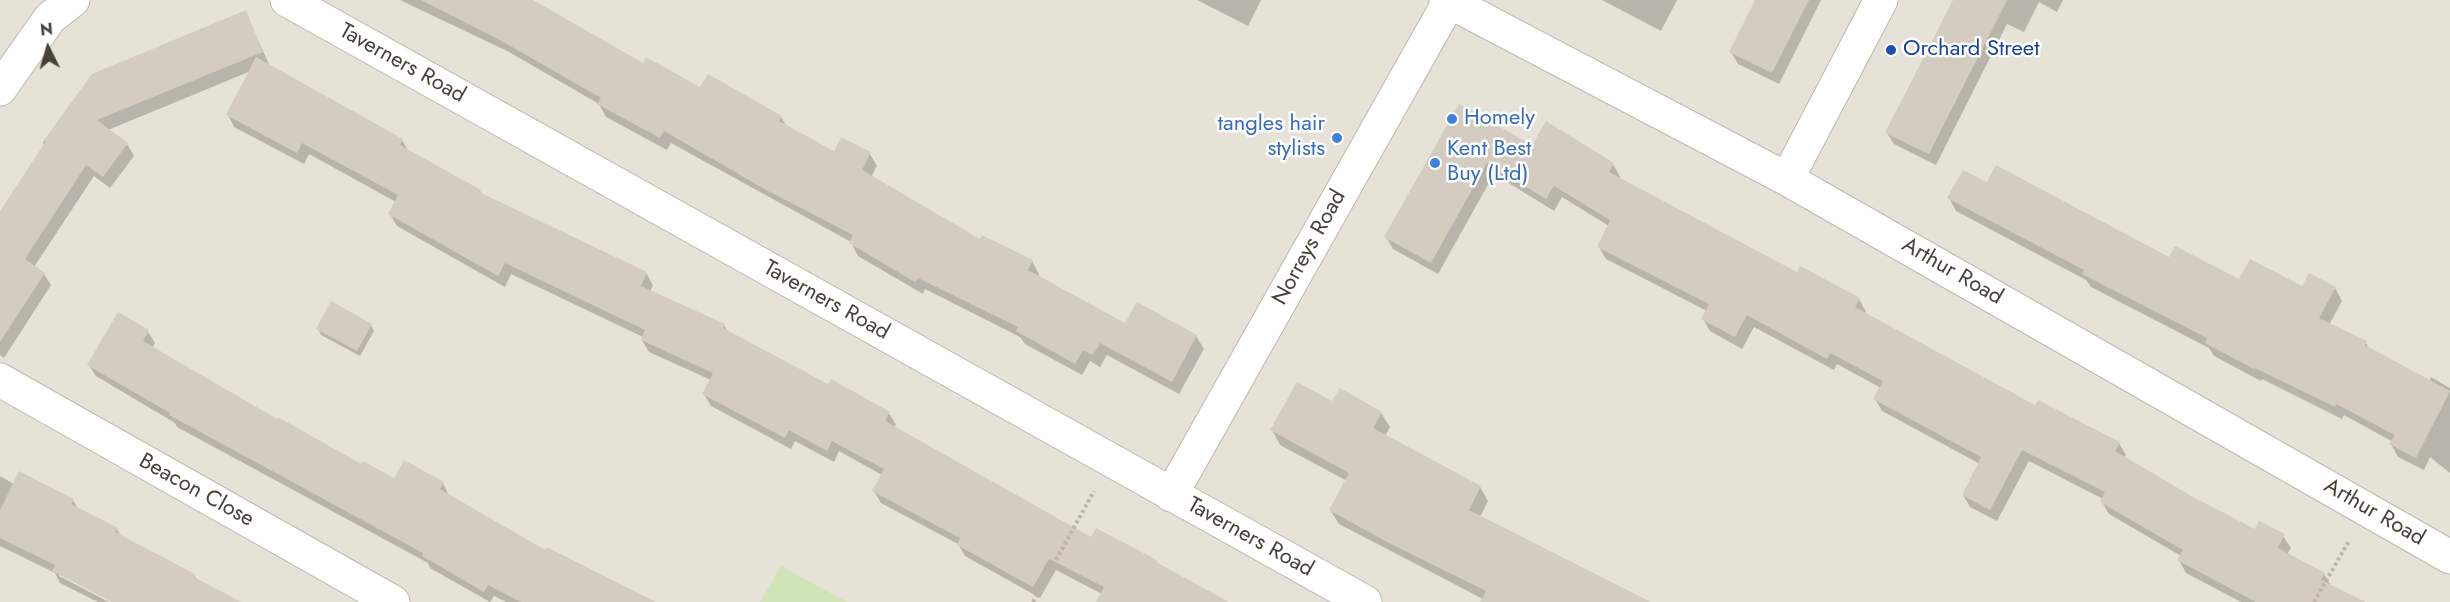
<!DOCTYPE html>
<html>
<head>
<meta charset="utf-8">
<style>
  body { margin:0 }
  #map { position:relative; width:2450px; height:602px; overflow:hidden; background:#f3f1ea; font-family:Jost,sans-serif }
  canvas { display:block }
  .north { position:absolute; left:18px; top:18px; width:60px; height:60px; -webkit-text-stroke:4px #fff; paint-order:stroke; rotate:355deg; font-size:16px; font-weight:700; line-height:24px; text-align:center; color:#474139 }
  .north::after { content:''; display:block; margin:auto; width:21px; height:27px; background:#474139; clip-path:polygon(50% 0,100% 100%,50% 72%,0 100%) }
</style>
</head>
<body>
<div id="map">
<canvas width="2450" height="602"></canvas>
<div class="north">N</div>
</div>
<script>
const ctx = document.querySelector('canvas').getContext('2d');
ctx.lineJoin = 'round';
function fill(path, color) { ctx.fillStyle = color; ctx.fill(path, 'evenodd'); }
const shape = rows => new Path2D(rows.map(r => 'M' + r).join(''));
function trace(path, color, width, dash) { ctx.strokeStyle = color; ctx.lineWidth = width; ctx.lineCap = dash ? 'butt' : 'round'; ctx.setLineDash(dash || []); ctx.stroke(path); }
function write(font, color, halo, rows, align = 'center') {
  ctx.font = font + ' Jost,sans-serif'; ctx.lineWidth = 5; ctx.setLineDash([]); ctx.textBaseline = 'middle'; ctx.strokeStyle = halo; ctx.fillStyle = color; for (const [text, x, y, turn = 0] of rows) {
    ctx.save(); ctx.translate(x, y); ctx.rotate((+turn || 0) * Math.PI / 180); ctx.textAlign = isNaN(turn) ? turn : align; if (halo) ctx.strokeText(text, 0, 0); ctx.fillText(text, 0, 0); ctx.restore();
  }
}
fill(shape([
  [0,0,2450,0,2450,602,0,602]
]), '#e7e2d8');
fill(shape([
  [781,566,847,602,760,602]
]), '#d0e4b6');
fill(shape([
  [400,0,529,0,644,65,701,89,781,117,787,127,834,153,870,154,877,166,871,177,980,241,1032,261,1039,274,1038,277,1126,325,1137,304,1196,336,1204,349,1179,394,1107,355,1100,367,1090,361,1082,375,1025,344,1020,337,925,289,923,294,858,256,851,242,671,143,667,150,606,117,599,104,509,52],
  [1197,0,1261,0,1248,26],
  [1602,0,1677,0,1661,31],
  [1757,0,1821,0,1779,84,1738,64,1731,52],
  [1958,0,2063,0,2057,12,2039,2,2024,32,2007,24,1936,165,1894,144,1887,133],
  [245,12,269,64,266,65,402,140,409,152,480,191,482,195,646,273,653,285,650,292,724,325,728,332,829,386,889,413,896,425,894,428,1092,539,1156,561,1158,565,1224,602,1098,602,1102,594,1056,570,1040,598,965,556,958,544,881,503,874,491,882,475,839,451,834,462,795,441,791,449,711,406,704,394,711,380,649,352,642,340,643,337,511,274,505,287,397,226,390,214,396,202,309,154,304,164,234,127,228,115,251,71,108,130,127,144,134,156,110,188,94,176,34,267,44,274,51,285,4,358,0,355,0,214,45,145,43,143,93,75],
  [1459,106,1533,147,1547,123,1613,164,1620,177,1619,179,1797,274,1859,299,1866,312,1864,314,2036,407,2119,443,2126,455,2124,458,2194,499,2256,531,2283,536,2291,548,2287,554,2324,574,2331,586,2362,602,2241,602,2186,573,2179,560,2181,556,2109,514,2102,502,2103,499,2029,461,1997,521,1970,507,1963,495,1980,464,1882,411,1875,399,1881,388,1837,364,1834,370,1754,327,1742,349,1710,331,1703,319,1707,311,1606,259,1599,247,1609,226,1562,197,1554,211,1494,174,1438,274,1393,249,1386,237],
  [1987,184,2170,259,2240,281,2302,288,2335,288,2342,301,2329,325,2366,343,2370,350,2429,382,2431,377,2450,388,2450,473,2430,457,2424,470,2398,457,2391,444,2393,442,2344,415,2342,419,2262,379,2261,381,2214,356,2209,348,2091,287,2086,280,1956,211,1949,198],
  [371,325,374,331,360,356,321,335,318,329],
  [148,332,155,343,152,348,278,421,362,466,395,480,443,483,449,496,546,552,648,602,506,602,494,596,490,602,430,568,428,563,177,427,175,423,96,376,89,365],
  [1333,403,1381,413,1390,427,1385,436,1480,487,1488,501,1480,517,1638,602,1484,602,1483,599,1339,524,1330,510,1347,481,1280,445,1272,430],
  [0,476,14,484,73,500,78,509,117,529,121,537,194,575,198,581,238,602,116,602,59,573,59,576,109,602,98,602,60,583,55,573,0,546]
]), '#0003');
fill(shape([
  [421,0,533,0,643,63,646,57,700,87,708,74,782,116,779,121,834,151,841,137,871,152,862,170,980,239,982,235,1033,260,1028,270,1125,323,1137,302,1197,335,1172,382,1100,343,1093,355,1083,350,1075,364,1016,331,1018,327,918,278,915,282,849,243,853,235,768,191,664,131,660,138,597,104,601,98,500,40],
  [1755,0,1809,0,1772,73,1729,52],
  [1953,0,2007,0,1929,154,1885,133],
  [246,10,263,52,97,120,128,143,103,177,86,165,25,259,45,273,0,342,0,211,46,141,42,143,92,74],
  [256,57,403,139,400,145,481,190,479,192,647,272,641,286,725,324,723,328,828,384,831,379,890,412,885,421,1091,537,1096,528,1157,560,1156,562,1229,602,1096,602,1104,587,1049,559,1033,587,957,545,960,538,872,491,884,469,832,441,827,451,789,430,785,438,702,394,713,373,641,340,645,330,505,263,498,276,388,214,398,195,302,143,297,153,226,115],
  [1459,104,1532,145,1546,121,1614,163,1609,172,1797,272,1800,266,1860,298,1855,307,2035,405,2038,400,2120,442,2115,451,2195,498,2255,529,2259,521,2285,534,2278,548,2325,573,2321,580,2366,602,2256,602,2177,560,2183,550,2100,502,2105,492,2022,450,1990,510,1962,495,1981,457,1873,399,1883,381,1830,353,1827,359,1747,315,1735,337,1701,319,1709,304,1597,247,1610,220,1554,186,1546,199,1487,163,1431,263,1384,237],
  [1996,165,2169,257,2175,246,2239,279,2250,259,2302,286,2309,273,2336,287,2319,318,2367,341,2365,345,2450,391,2416,458,2389,444,2395,435,2336,404,2335,407,2255,368,2254,369,2205,343,2207,338,2082,274,2084,270,1947,198,1963,170,1987,182],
  [331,301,372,324,357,351,316,329],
  [118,312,149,330,143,341,277,419,278,417,361,464,363,461,394,478,404,460,444,482,440,489,545,550,547,547,656,602,521,602,488,585,484,592,422,556,423,553,169,415,170,413,87,365],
  [1297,382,1332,401,1340,388,1382,412,1373,428,1481,486,1469,510,1651,602,1480,602,1486,591,1387,542,1329,510,1349,473,1270,430],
  [19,471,74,499,71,504,118,528,115,532,195,574,194,577,241,602,112,602,52,571,55,565,0,538,0,510]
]), '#d4ccc0');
const minor = shape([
  [287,0,1365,602],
  [1446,0,1787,179,2450,557],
  [0,89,50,18,73,0],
  [1787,179,1881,0],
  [0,380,393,602],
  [1171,495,1449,2]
]);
trace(minor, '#beb8ad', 35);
trace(shape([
  [1033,602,1094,491],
  [2314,602,2349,541]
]), '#bfb4a0', 4, [3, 3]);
trace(minor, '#fff', 33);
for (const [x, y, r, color] of [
  [1891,50,6,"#1a4fb4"],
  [1452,119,6,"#3f7fe0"],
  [1337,138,6,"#3f7fe0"],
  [1435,163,6,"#3f7fe0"]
]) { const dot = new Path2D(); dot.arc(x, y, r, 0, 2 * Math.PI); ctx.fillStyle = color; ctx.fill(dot); trace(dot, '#fff', 2); }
write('22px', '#164399', '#fff', [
  ["Orchard Street",1903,50]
], 'left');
write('22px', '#474139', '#fff', [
  ["Taverners Road",402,64,29],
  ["Norreys Road",1310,248,-61],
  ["Arthur Road",1952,272,30],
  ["Taverners Road",826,301,29],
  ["Beacon Close",196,491,29],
  ["Arthur Road",2374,513,30],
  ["Taverners Road",1250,538,29]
]);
write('22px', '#366cbe', '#fff', [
  ["Homely",1464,119],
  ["tangles hair",1325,125,"right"],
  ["stylists",1325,150,"right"],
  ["Kent Best",1447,150],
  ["Buy (Ltd)",1447,175]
], 'left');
</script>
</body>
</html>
